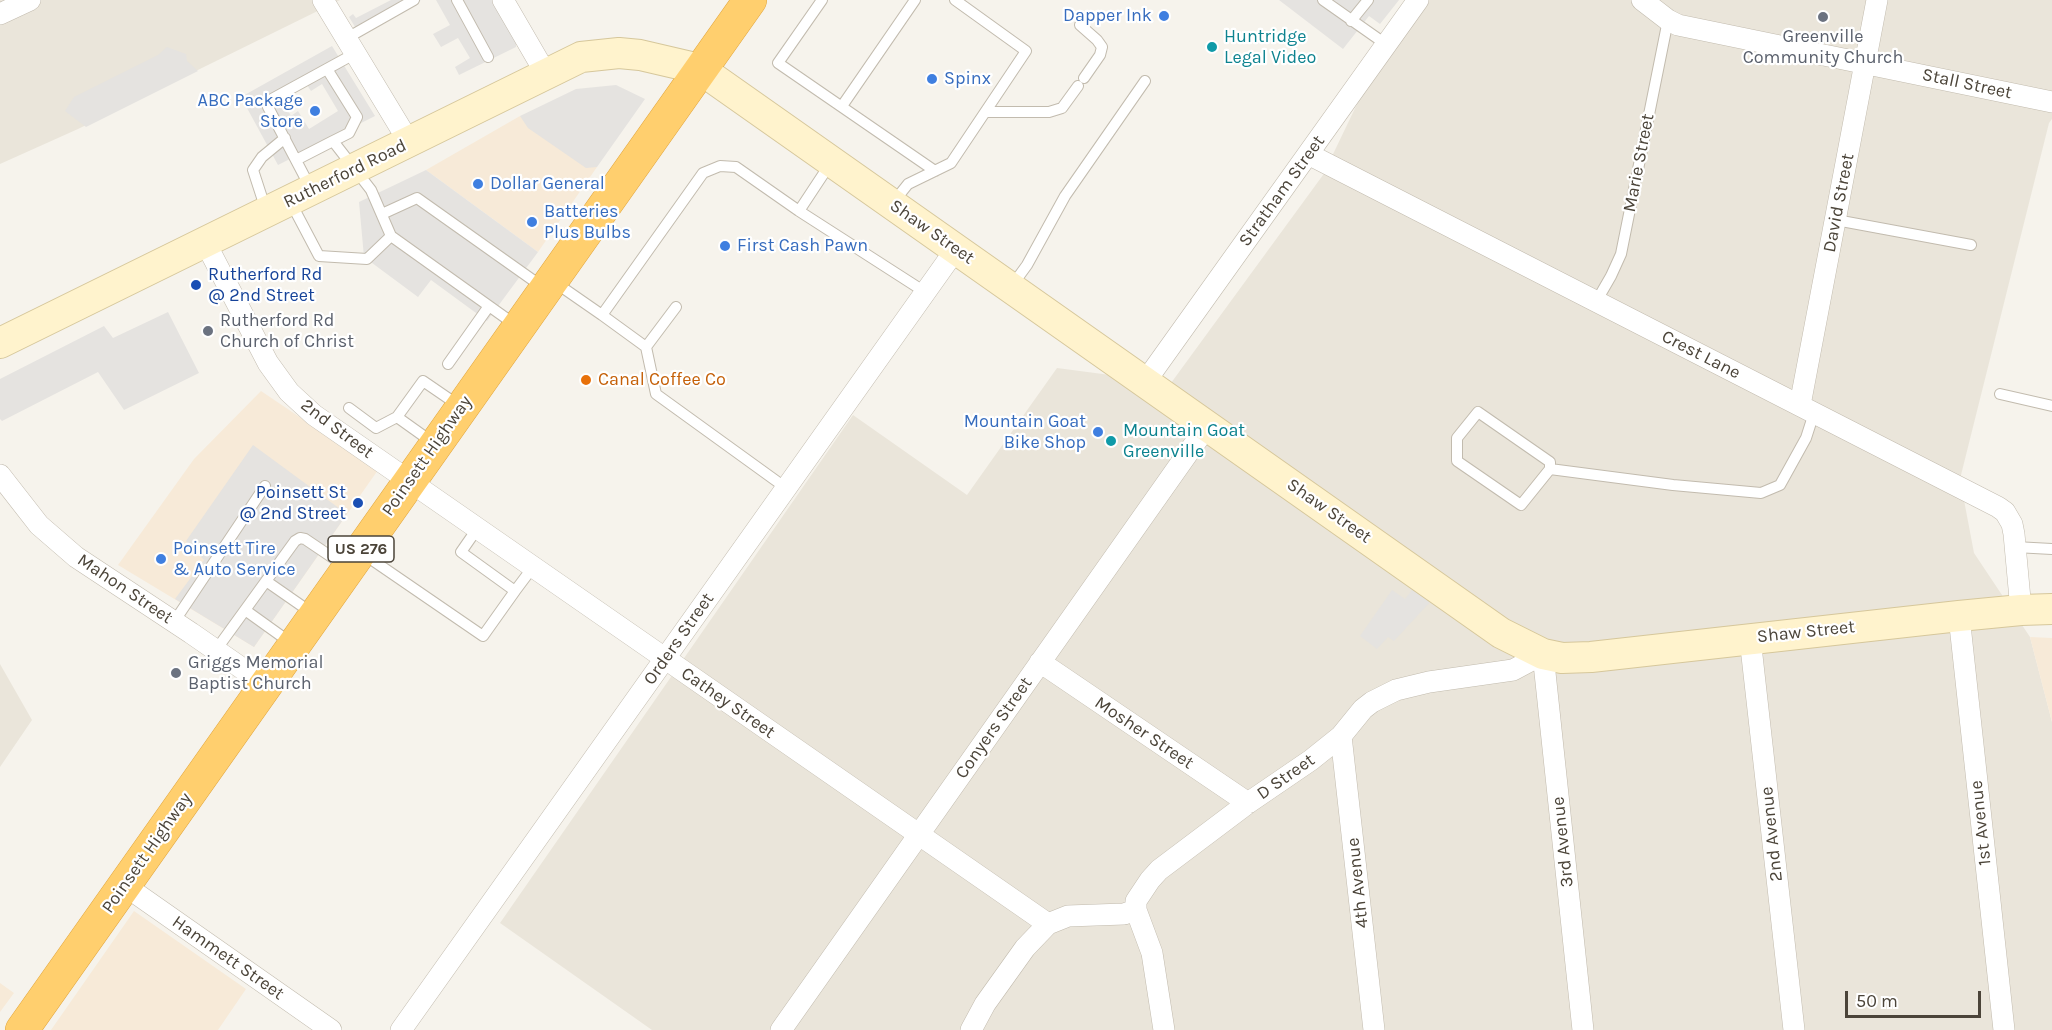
<!DOCTYPE html>
<html>
<head>
<meta charset="utf-8">
<style>
  body { margin:0 }
  #map { position:relative; width:2052px; height:1030px; overflow:hidden; background:#f6f3ec; font-family:Karla,sans-serif }
  canvas { display:block }
  .scale { position:absolute; left:1845px; top:991px; width:136px; height:27px; box-sizing:border-box; border:3px solid #4b4439; border-top:0; padding-left:8px; font-size:18px; line-height:21px; white-space:nowrap; color:#4b4439; -webkit-text-stroke:4px #fff; paint-order:stroke }
</style>
</head>
<body>
<div id="map">
<canvas width="2052" height="1030"></canvas>
<div class="scale">50 m</div>
</div>
<script>
const ctx = document.querySelector('canvas').getContext('2d');
ctx.lineJoin = 'round';
function fill(path, color) { ctx.fillStyle = color; ctx.fill(path, 'evenodd'); }
const shape = rows => new Path2D(rows.map(r => 'M' + r).join(''));
function trace(path, color, width, dash) { ctx.strokeStyle = color; ctx.lineWidth = width; ctx.lineCap = dash ? 'butt' : 'round'; ctx.setLineDash(dash || []); ctx.stroke(path); }
function write(font, color, halo, rows, align = 'center') {
  ctx.font = font + ' Karla,sans-serif'; ctx.lineWidth = 4.5; ctx.setLineDash([]); ctx.textBaseline = 'middle'; ctx.strokeStyle = halo; ctx.fillStyle = color; for (const [text, x, y, turn = 0] of rows) {
    ctx.save(); ctx.translate(x, y); ctx.rotate((+turn || 0) * Math.PI / 180); ctx.textAlign = isNaN(turn) ? turn : align; if (halo) ctx.strokeText(text, 0, 0); ctx.fillText(text, 0, 0); ctx.restore();
  }
}
fill(shape([
  [0,0,340,0,78,129,0,164],
  [1407,0,2052,0,2052,119,2049,123,1960,479,1974,553,2030,637,2052,722,2052,1030,652,1030,500,923,853,415,967,495,1057,368,1171,383,1323,175],
  [0,664,32,720,0,767]
]), '#eae5da');
fill(shape([
  [520,116,597,167,538,252,426,170],
  [261,391,378,470,254,647,118,565,194,459],
  [2030,637,2052,638,2052,722],
  [134,911,246,989,218,1030,51,1030],
  [0,983,14,993,0,1012]
]), '#f7ead8');
fill(shape([
  [391,0,421,0,360,35,349,17,353,14,356,18],
  [436,0,494,0,516,43,516,47,459,75,455,67,470,58,458,38,441,47,433,34,450,25],
  [1279,0,1399,0,1380,24,1369,16,1343,49],
  [332,46,375,116,278,165,241,97],
  [322,84,338,111,309,129,298,111,291,116,282,99,307,85,311,91],
  [167,47,186,54,187,61,198,71,86,127,65,111,74,97,158,55],
  [616,85,645,99,597,167,586,168,528,128,520,116,576,89],
  [426,170,538,252,487,321,431,280,418,297,364,257,359,202],
  [168,312,199,373,124,410,98,372,2,421,0,419,0,379,104,326,113,338],
  [253,445,347,514,254,647,175,599,204,560,186,541],
  [1413,589,1430,602,1394,641,1388,637,1377,649,1360,636,1392,590,1405,599]
]), '#e5e3e0');
const lane = shape([
  [457,0,488,57],
  [822,0,778,63,935,171],
  [1323,0,1387,45],
  [1351,21,1368,0],
  [1080,25,1097,40,1102,47,1100,55,1084,78],
  [347,38,414,0],
  [327,69,357,117,349,133,333,141,371,190,391,236,517,326],
  [842,106,915,0],
  [986,112,1049,112,1062,108,1078,86],
  [296,160,333,141],
  [310,187,268,107,272,99,356,53],
  [290,201,319,256,367,259,391,236],
  [892,204,908,184,951,163,1026,51,955,0],
  [266,210,253,170,262,157,285,138],
  [799,211,830,164],
  [382,214,417,198,544,288],
  [1836,220,1971,245],
  [553,281,602,315,703,173,720,166,736,167,799,211,925,292],
  [1011,287,1027,265,1065,196,1145,81],
  [1596,302,1611,276,1621,254,1668,20],
  [602,315,646,347,656,394,786,488],
  [646,347,676,307],
  [448,364,489,306],
  [2000,394,2052,406],
  [349,408,376,428,397,417],
  [432,442,397,417,423,381,458,405],
  [1550,469,1550,462,1478,412,1457,438,1457,461,1521,505,1550,469,1673,485,1761,493,1780,485,1806,438,1814,413],
  [2015,547,2052,549],
  [362,553,483,636,515,591,461,552,477,529],
  [266,581,312,613],
  [515,591,533,567],
  [245,610,291,643],
  [174,622,265,486],
  [216,650,295,541,300,538,305,539,345,566]
]);
const street = shape([
  [323,0,409,142],
  [503,0,546,74],
  [1642,0,1668,20,1678,25,2052,102],
  [0,14,30,0],
  [1308,154,1998,507,2005,512,2012,524,2014,534,2021,610],
  [205,242,268,363,289,392,314,415,1048,924],
  [1145,382,1418,0],
  [1800,405,1877,0],
  [0,475,39,525,76,557,191,633,266,685],
  [1959,616,2004,1030],
  [1750,638,1794,1030],
  [1040,662,1248,803],
  [1341,736,1374,1030],
  [124,885,331,1030],
  [1136,910,1136,901,1150,880,1159,870,1248,803,1311,760,1341,736,1363,709,1372,702,1396,690,1429,682,1513,670,1543,654,1583,1030],
  [1136,910,1152,953,1164,1030],
  [401,1030,956,249],
  [781,1030,1207,426],
  [971,1030,985,1004,1025,948,1048,924,1068,916,1124,914,1136,910]
]);
const secondary = shape([
  [0,343,581,57,619,53,640,55,700,69,1501,633,1543,654,1562,658,1591,657,1959,616,2021,610,2052,609]
]);
const highway = shape([
  [22,1030,750,0]
]);
trace(lane, '#c2bbae', 12);
trace(street, '#c2bbae', 22);
trace(secondary, '#d6c79b', 32);
trace(highway, '#e0a43c', 34);
trace(lane, '#fff', 10);
trace(street, '#fff', 21);
trace(secondary, '#fff3cd', 30);
trace(highway, '#ffcf6e', 33);
for (const [x, y, r, color] of [
  [1164,16,6,"#3f7fe0"],
  [1823,17,6,"#6b7280"],
  [1212,47,6,"#0f9aa8"],
  [932,79,6,"#3f7fe0"],
  [315,111,6,"#3f7fe0"],
  [478,184,6,"#3f7fe0"],
  [532,222,6,"#3f7fe0"],
  [725,246,6,"#3f7fe0"],
  [196,285,6,"#1a4fb4"],
  [208,331,6,"#6b7280"],
  [586,380,6,"#e8710a"],
  [1098,432,6,"#3f7fe0"],
  [1111,441,6,"#0f9aa8"],
  [358,503,6,"#1a4fb4"],
  [161,559,6,"#3f7fe0"],
  [176,673,6,"#6b7280"]
]) { const dot = new Path2D(); dot.arc(x, y, r, 0, 2 * Math.PI); ctx.fillStyle = color; ctx.fill(dot); trace(dot, '#fff', 2); }
for (const [x, y, w] of [
  [361,549,66]
]) { const box = new Path2D(); box.roundRect(x - w / 2, y - 13, w, 26, 4.5); ctx.fillStyle = '#fff'; ctx.fill(box); trace(box, '#4b4439', 1.5); }
write('bold 16px', '#4b4439', null, [
  ["US 276",361,549]
]);
write('18px', '#366cbe', '#fff', [
  ["Dapper Ink",1152,16,"right"],
  ["Spinx",944,79],
  ["ABC Package",303,101,"right"],
  ["Store",303,122,"right"],
  ["Dollar General",490,184],
  ["Batteries",544,212],
  ["Plus Bulbs",544,233],
  ["First Cash Pawn",737,246],
  ["Mountain Goat",1086,422,"right"],
  ["Bike Shop",1086,443,"right"],
  ["Poinsett Tire",173,549],
  ["& Auto Service",173,570]
], 'left');
write('18px', '#0d838f', '#fff', [
  ["Huntridge",1224,37],
  ["Legal Video",1224,58],
  ["Mountain Goat",1123,431],
  ["Greenville",1123,452]
], 'left');
write('18px', '#5b616d', '#fff', [
  ["Greenville",1823,37,"center"],
  ["Community Church",1823,58,"center"],
  ["Rutherford Rd",220,321],
  ["Church of Christ",220,342],
  ["Griggs Memorial",188,663],
  ["Baptist Church",188,684]
], 'left');
write('18px', '#4b4439', '#fff', [
  ["Stall Street",1967,84,12],
  ["Marie Street",1639,163,-79],
  ["Rutherford Road",345,174,-26],
  ["Stratham Street",1282,191,-54],
  ["David Street",1839,203,-79],
  ["Shaw Street",932,232,35],
  ["Crest Lane",1701,355,27],
  ["2nd Street",337,429,37],
  ["Poinsett Highway",427,456,-55],
  ["Shaw Street",1329,511,35],
  ["Mahon Street",125,589,34],
  ["Shaw Street",1806,632,-6],
  ["Orders Street",679,639,-55],
  ["Cathey Street",728,703,35],
  ["Conyers Street",994,728,-55],
  ["Mosher Street",1144,733,34],
  ["D Street",1286,777,-35],
  ["1st Avenue",1981,823,-96],
  ["2nd Avenue",1772,834,-96],
  ["3rd Avenue",1563,842,-96],
  ["Poinsett Highway",147,853,-55],
  ["4th Avenue",1358,883,-96],
  ["Hammett Street",228,958,35]
]);
write('18px', '#164399', '#fff', [
  ["Rutherford Rd",208,275],
  ["@ 2nd Street",208,296],
  ["Poinsett St",346,493,"right"],
  ["@ 2nd Street",346,514,"right"]
], 'left');
write('18px', '#c56008', '#fff', [
  ["Canal Coffee Co",598,380]
], 'left');
</script>
</body>
</html>
